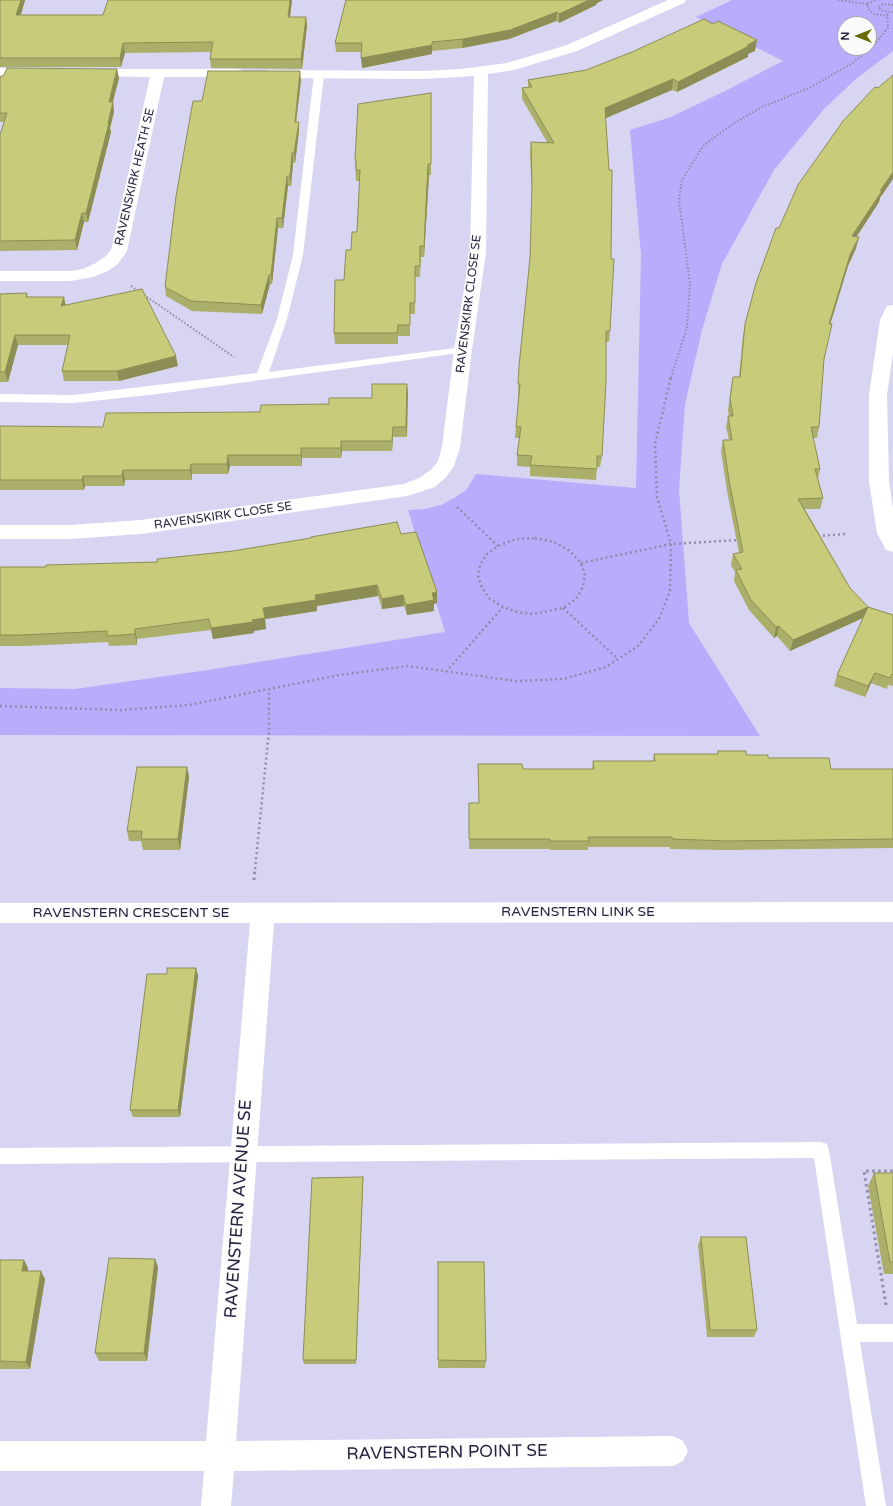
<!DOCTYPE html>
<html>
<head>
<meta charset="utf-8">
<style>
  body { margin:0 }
  #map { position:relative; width:893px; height:1506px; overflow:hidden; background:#d8d5f3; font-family:"Varela Round",sans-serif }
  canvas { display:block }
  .north { position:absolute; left:837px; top:16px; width:40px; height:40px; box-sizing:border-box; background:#fafafa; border:1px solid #a6a4af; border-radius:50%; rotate:270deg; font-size:11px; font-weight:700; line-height:16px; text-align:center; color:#27223f }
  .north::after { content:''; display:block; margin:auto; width:14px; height:18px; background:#686a08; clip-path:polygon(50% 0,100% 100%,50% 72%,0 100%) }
</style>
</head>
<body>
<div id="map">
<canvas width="893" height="1506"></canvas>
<div class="north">N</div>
</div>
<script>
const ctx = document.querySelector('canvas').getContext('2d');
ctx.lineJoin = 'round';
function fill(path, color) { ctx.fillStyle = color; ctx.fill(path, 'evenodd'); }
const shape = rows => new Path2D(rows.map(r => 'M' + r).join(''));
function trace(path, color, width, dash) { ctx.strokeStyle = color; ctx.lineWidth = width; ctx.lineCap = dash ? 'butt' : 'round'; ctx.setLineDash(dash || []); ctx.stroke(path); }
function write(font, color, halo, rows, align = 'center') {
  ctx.font = font + ' "Varela Round",sans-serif'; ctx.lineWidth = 3; ctx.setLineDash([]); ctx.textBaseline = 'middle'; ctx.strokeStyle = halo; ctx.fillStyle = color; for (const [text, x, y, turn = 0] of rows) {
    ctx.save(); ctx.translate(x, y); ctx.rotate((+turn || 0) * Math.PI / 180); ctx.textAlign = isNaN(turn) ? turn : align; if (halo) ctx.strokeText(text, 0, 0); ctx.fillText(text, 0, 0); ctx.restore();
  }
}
fill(shape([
  [732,0,893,0,893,51,857,78,824,109,774,170,722,264,702,330,685,404,679,489,689,623,760,736,0,735,0,688,75,689,208,670,445,632,408,510,425,509,441,505,454,498,466,490,476,474,636,488,641,255,630,130,671,117,725,91,783,61,696,17],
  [845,24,869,24,869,48,845,48]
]), '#b9acfc');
trace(shape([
  [838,0,867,4],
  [875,0,867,4,869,10,874,14,888,16],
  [893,5,883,4,878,7,883,11,893,12],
  [131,286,138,291],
  [144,295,234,357],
  [671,378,687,327,690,284,679,200,682,180,703,146,731,125,762,107,811,87,851,64,872,47,888,28,887,12]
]), '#908ca9', 2, [1.5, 2]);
trace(shape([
  [457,507,498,546],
  [818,536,845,534],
  [535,538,554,542,570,551,581,563,585,575,583,587,576,599,563,608,533,614,517,612,503,607,490,599,482,588,478,576,480,565,487,554,498,546,516,539,535,538],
  [581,563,671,544,739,540],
  [563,608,618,659],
  [446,672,503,607],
  [0,706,121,710,189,705,339,675,408,666,516,681,563,679,606,667,638,646,659,619,670,591,671,544,657,497,655,444,671,377],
  [255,869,269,731,269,689]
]), '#908ca9', 2.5, [2, 3]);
trace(shape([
  [254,880,255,868],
  [886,1305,864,1171,893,1171]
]), '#908ca9', 3, [2.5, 3.5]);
fill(shape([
  [319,71,324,74,303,255,287,319,269,372,463,347,467,348,469,350,467,352,158,394,74,403,0,402,0,394,74,395,257,373,277,319,293,255,314,74,319,71],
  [821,1142,827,1144,829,1150,857,1324,893,1324,893,1342,860,1342,886,1506,866,1506,814,1158,0,1164,0,1148,821,1142]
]), '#fff');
fill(shape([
  [668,0,686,0,684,3,577,51,514,70,488,74,486,252,472,350,460,447,454,466,446,477,435,487,407,496,141,534,70,539,0,539,0,525,70,525,141,520,404,484,421,477,432,469,438,461,442,447,454,350,470,252,474,76,423,79,271,78,266,77,264,74,266,71,271,70,423,71,461,69,507,63,567,45,668,0],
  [0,68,35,68,40,69,42,72,40,75,35,76,0,76,0,68],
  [87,69,237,69,242,70,244,73,242,76,237,77,164,77,127,251,118,264,108,271,93,277,71,281,0,281,0,271,71,271,83,269,96,263,106,256,111,250,150,77,82,76,80,73,82,70,87,69],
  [893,305,893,353,887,395,889,481,893,509,893,552,886,550,877,533,869,481,869,395,880,320,887,306,893,305],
  [893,902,893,922,274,923,236,1441,673,1436,683,1441,688,1451,683,1461,673,1466,234,1471,231,1506,201,1506,204,1471,0,1471,0,1441,206,1441,250,923,0,923,0,903,893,902]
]), '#fff');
fill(shape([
  [0,0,25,0,21,15,103,15,108,0,292,0,290,17,306,17,307,26,302,69,211,68,210,59,211,52,125,53,121,67,0,67],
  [346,0,603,0,597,3,596,5,559,23,556,21,509,39,462,48,432,51,432,54,362,68,362,52,336,52,335,43],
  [755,51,748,54,748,57,677,92,672,90,605,118,610,331,609,342,606,342,602,456,600,467,597,467,596,480,530,476,530,467,517,466,517,455,520,438,515,438,516,427,519,395,518,395,519,366,530,261,532,196,530,153,531,142,547,142,522,99,522,88,528,87,528,80],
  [0,77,119,78,113,102,114,112,110,128,111,132,88,222,84,222,77,250,0,251,0,135,4,122,0,122],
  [301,80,296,122,299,131,295,163,293,163,291,186,288,186,283,228,278,228,272,284,270,284,262,314,192,311,166,296,165,287,202,101],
  [431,93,431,175,429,175,424,257,421,257,420,277,415,277,415,314,410,314,410,336,398,336,398,344,335,344,334,333,344,280,351,250,357,232,360,181,356,181,355,160],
  [880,198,879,202,856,237,859,237,856,248,848,266,830,324,824,359,819,427,817,438,813,438,820,469,818,479,823,498,820,509,805,509,850,588,868,607,893,615,893,686,888,685,887,689,871,683,865,697,834,686,837,675,863,618,790,651,777,636,774,638,749,610,734,581,735,572,731,565,733,554,739,553,727,491,721,451,723,440,729,440,726,427,728,416,729,416,728,410,731,388,733,377,739,377,743,335,745,324,779,228],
  [27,293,28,297,65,305,178,366,119,381,64,381,62,371,68,345,18,345,8,382,0,382,0,294],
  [407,384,407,437,393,437,392,451,342,451,341,458,302,458,302,466,230,466,228,474,192,474,192,480,125,480,124,486,85,486,84,490,0,490,0,426,103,427,260,412,372,398],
  [401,534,437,592,437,603,434,604,434,611,407,615,404,606,382,609,378,596,317,606,317,611,265,619,266,629,254,631,254,633,213,639,211,630,137,639,137,645,109,646,108,642,25,646,0,646,0,567,46,567,157,562],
  [718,751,746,755,831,769,893,769,893,848,724,850,670,849,670,847,588,847,588,850,550,850,550,849,469,849,469,812,479,803,478,764,523,769,592,769,593,761,653,761,654,754,717,754],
  [187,767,189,777,180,850,143,850,141,841,129,841,127,831],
  [196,968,198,976,180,1117,133,1117,130,1110,167,974],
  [874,1173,893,1173,893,1274,884,1274,868,1186],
  [363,1177,363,1182,356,1364,304,1364,303,1360],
  [701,1237,757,1330,754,1337,707,1337,698,1245],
  [155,1259,158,1267,147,1361,99,1361,95,1353],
  [0,1260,24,1260,28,1268,28,1271,45,1279,30,1369,0,1369],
  [438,1262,486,1361,485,1368,438,1368]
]), '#acaf69');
fill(shape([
  [21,0,25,0,18,24,16,15],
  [290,0,292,0,289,26,288,17],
  [589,0,603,0,597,3,596,5,559,23,559,14],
  [557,12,556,21,509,39,462,48,463,39],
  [306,17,307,26,302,69,301,59],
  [757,40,755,51,748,54,748,57,677,92,678,82],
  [123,43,125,53,121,67,120,58],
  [432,45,432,54,362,68,361,58],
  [117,69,119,78,110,112,109,102],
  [300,71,301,80,295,131,295,122],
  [673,79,672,90,604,119,605,108],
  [113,102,114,112,110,128,111,132,88,222,86,213],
  [299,122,299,131,295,163,294,153],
  [292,153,293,163,291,186,290,176],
  [428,164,429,175,424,257,424,246],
  [893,172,893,179,880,198,879,202,850,247,852,236,880,191],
  [287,176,288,186,283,228,282,218],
  [82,213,84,222,77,250,75,240],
  [277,218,278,228,272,284,271,275],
  [859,237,856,248,848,266,827,335,829,324,850,255],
  [269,275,270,284,262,314,261,305],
  [64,297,66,307,61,306],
  [15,335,18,345,8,382,5,372],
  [176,356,178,366,119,381,117,371],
  [407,384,408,394,407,437,406,427],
  [393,427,393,437,392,451,392,441],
  [341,441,342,451,341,458],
  [301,448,302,458,302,466,301,455],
  [228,455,230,466,228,474,227,464],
  [191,464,192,474,192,480,190,470],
  [123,470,125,480,124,486,122,476],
  [83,476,85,486,84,490,82,480],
  [377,585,378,596,317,606,317,611,265,619,266,629,254,631,254,633,213,639,211,628,252,620,263,608,315,595],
  [437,592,437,603,434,604,434,611,407,615,406,605,432,593],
  [403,595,404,606,382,609,382,599],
  [868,607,865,617,790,651,793,640],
  [779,626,777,636,774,638,776,627],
  [135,629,137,639,137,645,135,634],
  [875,673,871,683,865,697,868,686],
  [187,767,189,777,180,850,178,839],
  [196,968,198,976,180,1117,178,1110],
  [363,1177,363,1182,356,1364,356,1360],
  [155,1259,158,1267,147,1361,144,1353],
  [24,1260,28,1268,26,1279,22,1271],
  [41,1271,45,1279,30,1369,26,1362]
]), '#8c8e55');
const building = shape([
  [0,0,21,0,16,15,103,15,108,0,290,0,288,17,306,17,301,59,210,59,213,42,123,43,120,58,0,58,0,0],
  [346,0,589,0,559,14,557,12,510,30,463,39,432,42,432,45,361,58,362,43,335,43,346,0],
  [704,19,713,24,718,21,757,40,747,45,749,46,678,82,673,79,605,108,609,170,612,170,611,259,614,259,610,331,606,331,606,381,602,456,597,456,597,469,530,465,532,456,517,455,521,427,516,427,520,384,518,384,519,366,530,258,532,185,531,142,554,143,522,88,532,87,528,80,586,70,632,52,704,19],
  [7,68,117,69,109,102,113,102,108,123,109,123,86,213,82,213,75,240,0,241,0,135,7,113,0,113,0,77,4,75,7,68],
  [208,71,300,71,295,122,299,122,294,153,292,153,290,176,287,176,282,218,277,218,271,275,269,275,261,305,191,301,165,287,176,196,193,101,202,101,208,71],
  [893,75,893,172,880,191,882,191,852,236,859,237,850,255,829,324,832,324,824,359,819,427,811,427,820,469,815,469,823,498,798,499,850,588,868,607,893,615,893,675,892,674,890,678,875,673,868,686,837,675,868,607,793,640,779,626,776,627,751,600,736,570,742,569,733,554,743,552,729,480,723,440,732,440,728,416,733,416,730,399,733,377,740,377,745,324,756,283,776,228,779,228,798,185,843,121,875,87,878,88,893,75],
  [431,93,431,164,428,164,424,246,420,246,420,266,415,266,415,303,410,303,410,325,398,325,397,333,334,333,335,280,344,280,346,250,351,250,352,232,357,232,360,170,356,170,356,160,355,160,358,104,431,93],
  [142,289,176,356,117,371,62,371,70,335,15,335,5,372,0,372,0,294,27,293,26,297,64,297,61,306,142,289],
  [372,384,407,384,406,427,393,427,392,441,341,441,341,448,301,448,301,455,228,455,227,464,191,464,190,470,123,470,122,476,83,476,82,480,0,480,0,426,103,427,106,413,260,412,261,405,329,404,329,398,372,398,372,384],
  [397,522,401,534,416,532,437,592,432,593,434,600,406,605,403,595,382,599,377,585,315,595,316,600,263,608,265,618,252,620,253,622,211,628,209,619,135,629,135,634,107,636,107,631,22,635,0,635,0,567,46,567,46,565,157,562,157,559,233,551,311,538,311,537,397,522],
  [718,751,746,751,746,755,768,755,768,758,829,758,831,769,893,769,893,839,727,841,672,839,672,837,588,837,589,841,550,841,550,839,469,839,469,803,479,803,478,764,522,764,523,769,594,769,593,761,655,761,654,754,718,754,718,751],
  [137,767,187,767,178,839,141,839,142,831,127,831,137,767],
  [167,968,196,968,178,1110,130,1110,147,974,167,974,167,968],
  [874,1173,893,1173,893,1262,890,1262,874,1173],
  [363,1177,356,1360,303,1360,312,1178,363,1177],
  [701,1237,746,1237,757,1330,710,1330,701,1237],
  [109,1258,155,1259,144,1353,95,1353,109,1258],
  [0,1260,24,1260,22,1271,41,1271,26,1362,0,1361,0,1260],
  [438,1262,484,1262,486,1361,438,1360,438,1262]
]);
fill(building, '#c8cb7a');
trace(building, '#8c8e55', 1);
write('12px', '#27223f', '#fafafa', [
  ["RAVENSKIRK HEATH SE",135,177,-77],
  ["RAVENSKIRK CLOSE SE",469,304,-83],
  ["RAVENSKIRK CLOSE SE",223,516,-8]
]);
write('14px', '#27223f', '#fafafa', [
  ["RAVENSTERN LINK SE",578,912],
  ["RAVENSTERN CRESCENT SE",131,913]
]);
write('17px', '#27223f', '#fafafa', [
  ["RAVENSTERN AVENUE SE",239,1209,-86],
  ["RAVENSTERN POINT SE",447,1453,-1]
]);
</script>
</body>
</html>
